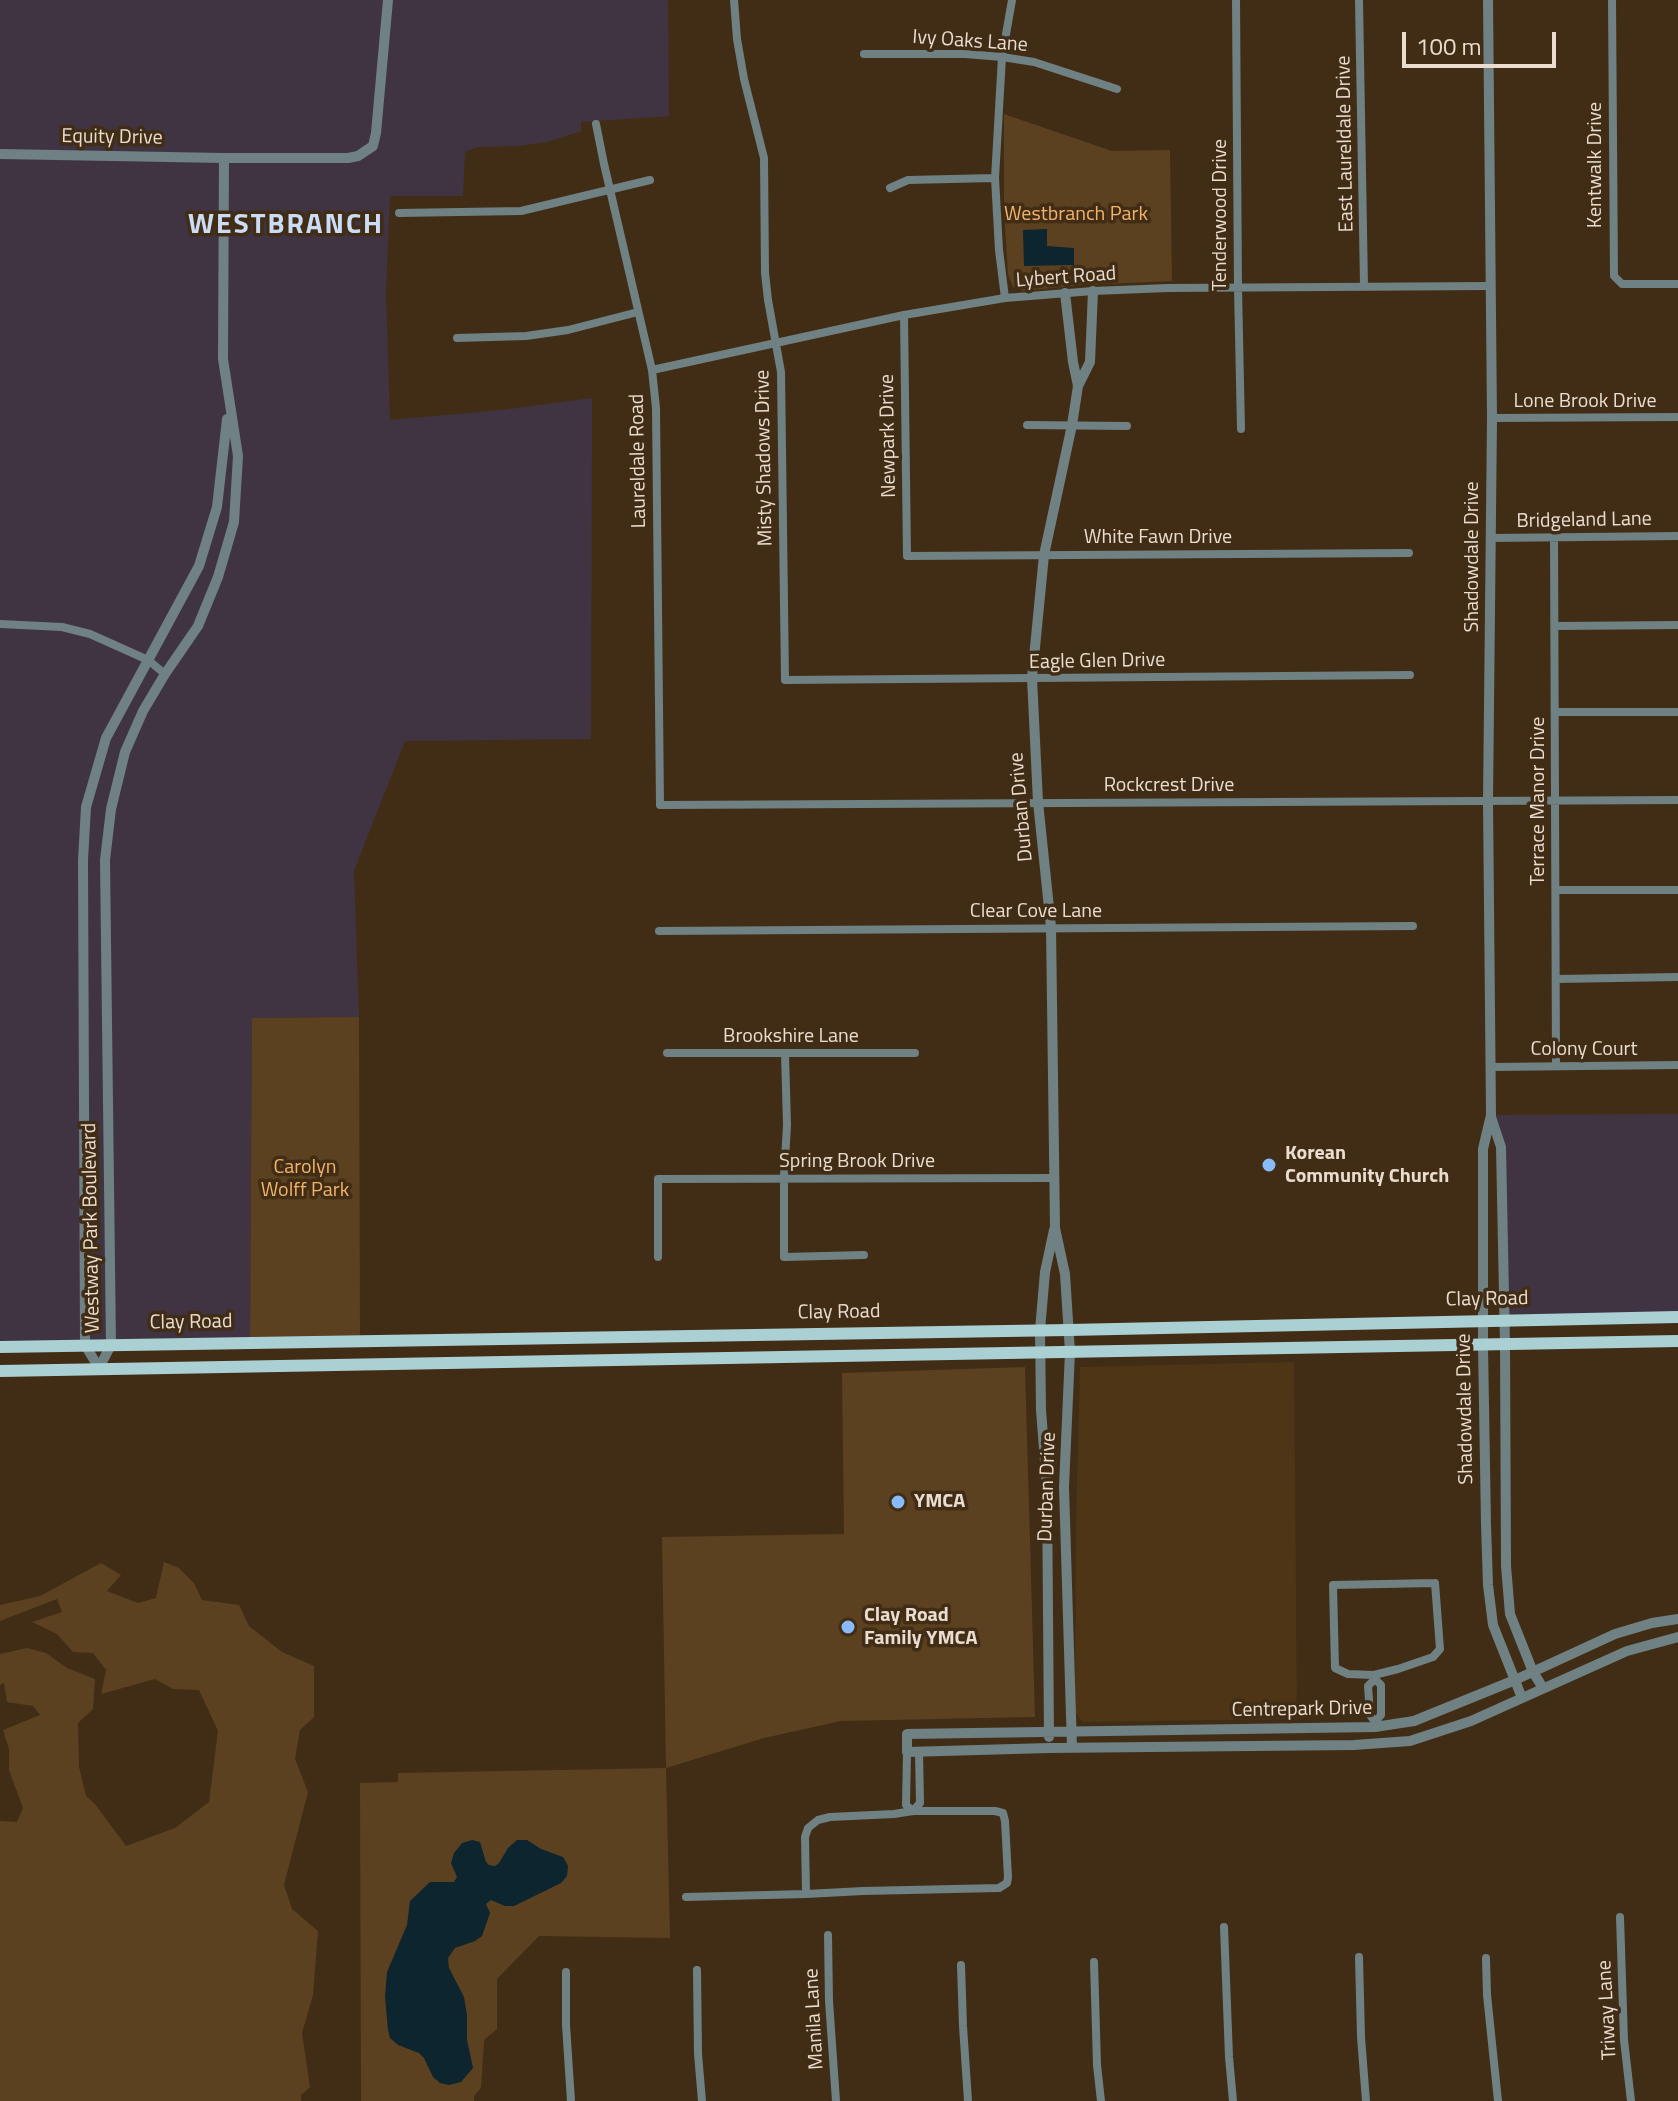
<!DOCTYPE html>
<html>
<head>
<meta charset="utf-8">
<style>
  body { margin:0 }
  #map { position:relative; width:1678px; height:2101px; overflow:hidden; background:#412d15; font-family:"Titillium Web",sans-serif }
  canvas { display:block }
  .scale { position:absolute; left:1402px; top:32px; width:154px; height:36px; box-sizing:border-box; border:4px solid #eaddcf; border-top:0; padding-left:10px; font-size:24px; line-height:28px; white-space:nowrap; color:#eaddcf; -webkit-text-stroke:6px #412d15; paint-order:stroke }
</style>
</head>
<body>
<div id="map">
<canvas width="1678" height="2101"></canvas>
<div class="scale">100 m</div>
</div>
<script>
const ctx = document.querySelector('canvas').getContext('2d');
ctx.lineJoin = 'round';
function fill(path, color) { ctx.fillStyle = color; ctx.fill(path, 'evenodd'); }
const shape = rows => new Path2D(rows.map(r => 'M' + r).join(''));
function trace(path, color, width, dash) { ctx.strokeStyle = color; ctx.lineWidth = width; ctx.lineCap = dash ? 'butt' : 'round'; ctx.setLineDash(dash || []); ctx.stroke(path); }
function write(font, color, halo, rows, align = 'center') {
  ctx.font = font + ' "Titillium Web",sans-serif'; ctx.lineWidth = 7; ctx.setLineDash([]); ctx.textBaseline = 'middle'; ctx.strokeStyle = halo; ctx.fillStyle = color; for (const [text, x, y, turn = 0] of rows) {
    ctx.save(); ctx.translate(x, y); ctx.rotate((+turn || 0) * Math.PI / 180); ctx.textAlign = isNaN(turn) ? turn : align; if (halo) ctx.strokeText(text, 0, 0); ctx.fillText(text, 0, 0); ctx.restore();
  }
}
fill(shape([
  [1294,1362,1297,1719,1083,1722,1075,1713,1076,1525,1080,1367]
]), '#4d3516');
fill(shape([
  [0,0,668,0,669,116,581,122,581,131,547,142,518,146,477,147,465,152,463,196,390,196,386,293,390,420,502,410,592,398,591,739,405,741,354,871,359,1017,252,1018,250,1342,0,1347],
  [1678,1114,1678,1317,1504,1320,1501,1147,1491,1115]
]), '#403443');
fill(shape([
  [1004,114,1112,151,1170,150,1172,281,1082,285,1023,291,1013,287,1008,274,1004,210],
  [359,1017,360,1341,250,1342,252,1018],
  [1025,1367,1035,1717,841,1721,764,1738,666,1768,670,1938,539,1936,497,1979,497,2029,484,2040,481,2088,474,2096,474,2101,361,2101,360,1783,398,1782,398,1773,666,1768,662,1537,844,1534,842,1373],
  [164,1562,179,1568,194,1583,202,1600,239,1605,249,1626,282,1652,314,1666,314,1717,300,1730,295,1759,308,1792,284,1885,292,1909,318,1931,313,1995,302,2033,310,2087,301,2095,301,2101,0,2101,0,1821,17,1822,23,1808,9,1770,9,1749,3,1730,40,1715,33,1706,7,1702,4,1683,0,1685,0,1654,27,1648,46,1653,67,1668,95,1679,93,1709,78,1723,79,1767,86,1796,95,1804,126,1846,175,1828,209,1802,218,1731,199,1690,173,1689,155,1679,101,1694,106,1670,93,1653,73,1652,57,1634,32,1622,62,1612,57,1599,0,1621,0,1605,40,1596,101,1563,121,1575,107,1591,138,1603,156,1598]
]), '#5b4120');
fill(shape([
  [1047,229,1047,246,1074,248,1074,265,1024,266,1023,230],
  [472,1840,480,1842,486,1862,489,1865,495,1866,499,1863,508,1848,517,1840,527,1840,541,1849,563,1857,568,1866,567,1876,561,1883,514,1906,505,1906,491,1900,486,1904,490,1913,482,1936,475,1941,455,1948,448,1958,449,1968,464,1997,467,2015,467,2040,473,2068,461,2082,449,2085,440,2083,433,2077,424,2058,419,2053,398,2045,390,2038,388,2030,385,1997,387,1972,407,1925,410,1901,430,1882,454,1882,457,1877,451,1863,454,1853,462,1843]
]), '#0c252e');
trace(shape([
  [734,0,737,39,744,79,764,158,765,273,768,300,781,372,785,680,1410,675],
  [1236,0,1238,288,1241,429],
  [1359,0,1364,286],
  [1612,0,1614,276,1622,284,1678,284],
  [864,54,965,54,1002,57,1034,62,1117,89],
  [596,124,604,164,652,370,656,408,660,805,1678,800],
  [890,188,908,180,995,178],
  [399,213,521,211,650,180],
  [1005,298,999,250,995,178,1002,57,1012,0],
  [904,315,907,556,1409,553],
  [457,338,526,336,568,330,638,312],
  [652,370,904,315,1005,298,1093,291,1168,288,1489,286],
  [1492,418,1678,417],
  [1027,425,1127,426],
  [1554,536,1556,1066],
  [1491,538,1678,536],
  [0,624,62,627,90,634,148,660,165,674],
  [1555,626,1678,625],
  [1555,712,1678,712],
  [1556,890,1678,890],
  [659,931,1413,926],
  [1556,979,1678,977],
  [667,1053,915,1053],
  [785,1054,787,1125,784,1177,784,1257,864,1255],
  [1491,1067,1678,1065],
  [658,1257,658,1179,1055,1178],
  [1435,1583,1440,1649,1433,1657,1398,1669,1374,1675,1348,1674,1335,1668,1333,1585,1435,1583],
  [1374,1675,1375,1679,1381,1685,1381,1715,1375,1722,1375,1727],
  [1375,1679,1368,1686,1370,1715,1375,1722],
  [907,1752,906,1805,913,1811],
  [913,1811,920,1803,919,1752],
  [686,1897,806,1894,863,1891,999,1888,1007,1883,1008,1877,1005,1821,1003,1813,995,1811,913,1811,894,1814,830,1817,818,1820,808,1828,805,1837,806,1894],
  [1620,1917,1624,2040,1631,2101],
  [1224,1927,1229,2057,1233,2101],
  [828,1935,829,2001,836,2101],
  [1359,1957,1361,2037,1366,2101],
  [1486,1958,1487,1995,1498,2101],
  [1094,1962,1097,2065,1101,2101],
  [961,1965,963,2026,968,2101],
  [697,1970,698,2054,702,2101],
  [566,1972,566,2025,571,2101]
]), '#6f8183', 8);
trace(shape([
  [1488,0,1492,418,1488,801,1491,1115,1483,1149,1483,1345,1486,1524,1488,1585,1493,1625,1522,1698],
  [0,154,224,158,348,158,358,156,373,146,376,133,388,0],
  [1065,293,1073,362,1078,386],
  [1491,1117,1501,1147,1505,1345,1506,1566,1510,1614,1533,1672,1543,1688],
  [99,1368,111,1345,105,860,111,809,125,752,143,711,165,674,198,626,218,577,234,522,238,456,223,359,224,158],
  [99,1368,85,1345,83,860,86,807,106,738,199,566,217,507,227,419],
  [1678,1619,1652,1623,1615,1634,1515,1680,1414,1721,1375,1727,907,1734,907,1752,1049,1748,1354,1745,1410,1741,1471,1721,1627,1651,1678,1637],
  [1049,1737,1047,1487,1041,1410,1040,1330,1045,1272,1054,1230],
  [1072,1748,1064,1487,1070,1352,1065,1274,1055,1228,1051,927,1038,802,1032,678,1044,555,1072,425,1078,386,1090,362,1093,291]
]), '#6f8183', 10);
trace(shape([
  [0,1347,1069,1330,1678,1317],
  [0,1371,1678,1341]
]), '#abd0d4', 12);
for (const [x, y, r, color] of [
  [1269,1165,8,"#89bafc"],
  [898,1502,8,"#89bafc"],
  [848,1627,8,"#89bafc"]
]) { const dot = new Path2D(); dot.arc(x, y, r, 0, 2 * Math.PI); ctx.fillStyle = color; ctx.fill(dot); trace(dot, '#412d15', 3); }
write('20px', '#eaddcf', '#412d15', [
  ["Ivy Oaks Lane",970,42,4],
  ["Equity Drive",112,138,1],
  ["East Laureldale Drive",1346,144,-91],
  ["Kentwalk Drive",1596,165,-90],
  ["Tenderwood Drive",1221,215,-90],
  ["Lybert Road",1066,278,-4],
  ["Lone Brook Drive",1585,402],
  ["Newpark Drive",889,436,-91],
  ["Misty Shadows Drive",765,458,-91],
  ["Laureldale Road",639,461,-91],
  ["Bridgeland Lane",1584,521,-1],
  ["White Fawn Drive",1158,538],
  ["Shadowdale Drive",1473,557,-90],
  ["Eagle Glen Drive",1097,662,-1],
  ["Rockcrest Drive",1169,786],
  ["Terrace Manor Drive",1539,801,-90],
  ["Durban Drive",1022,807,-95],
  ["Clear Cove Lane",1036,912],
  ["Brookshire Lane",791,1037],
  ["Colony Court",1584,1050],
  ["Spring Brook Drive",857,1162],
  ["Westway Park Boulevard",92,1228,-91],
  ["Clay Road",1487,1300,-1],
  ["Clay Road",839,1313,-1],
  ["Clay Road",191,1323,-1],
  ["Shadowdale Drive",1466,1409,-91],
  ["Durban Drive",1048,1487,-88],
  ["Centrepark Drive",1302,1710,-1],
  ["Triway Lane",1608,2010,-93],
  ["Manila Lane",815,2019,-93]
]);
write('20px', '#f2b469', '#412d15', [
  ["Westbranch Park",1076,215],
  ["Carolyn",305,1168],
  ["Wolff Park",305,1191]
]);
write('bold 20px', '#eaddcf', '#412d15', [
  ["Korean",1285,1154],
  ["Community Church",1285,1177],
  ["YMCA",914,1502],
  ["Clay Road",864,1616],
  ["Family YMCA",864,1639]
], 'left');
ctx.letterSpacing = '2px';
write('bold 28px', '#cbddf6', '#412d15', [
  ["WESTBRANCH",286,226]
]);
ctx.letterSpacing = '0px';
</script>
</body>
</html>
